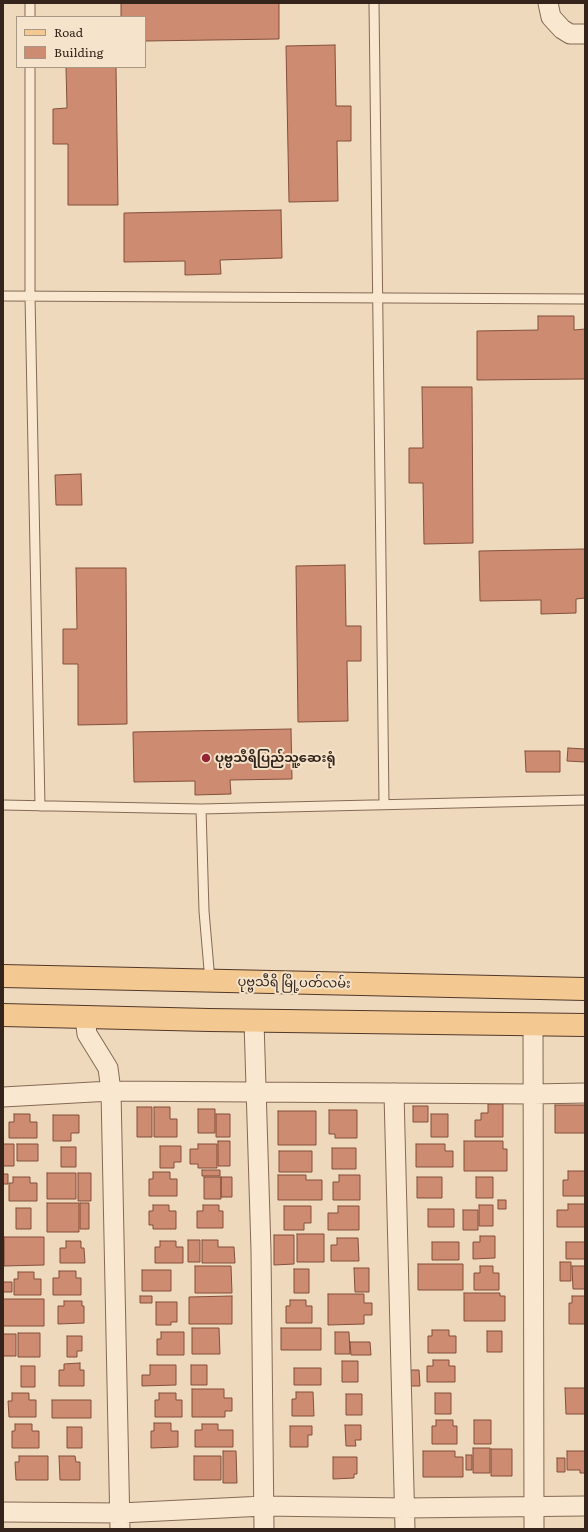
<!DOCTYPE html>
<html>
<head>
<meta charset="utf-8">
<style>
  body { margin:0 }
  #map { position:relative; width:588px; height:1532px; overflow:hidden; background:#eed9bc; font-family:Literata,serif }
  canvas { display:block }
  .frame { position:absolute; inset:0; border:4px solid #34241b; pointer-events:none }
  .legend { position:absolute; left:16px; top:16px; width:130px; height:52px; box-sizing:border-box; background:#f5e4cb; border:1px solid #a89785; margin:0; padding:5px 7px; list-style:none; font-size:12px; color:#34241b }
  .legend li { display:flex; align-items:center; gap:8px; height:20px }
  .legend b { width:20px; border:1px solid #a89785 }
</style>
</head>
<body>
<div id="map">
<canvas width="588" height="1532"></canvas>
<div class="frame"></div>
<ul class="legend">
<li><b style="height:5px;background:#f3c891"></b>Road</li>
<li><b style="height:11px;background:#cd8b71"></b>Building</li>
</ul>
</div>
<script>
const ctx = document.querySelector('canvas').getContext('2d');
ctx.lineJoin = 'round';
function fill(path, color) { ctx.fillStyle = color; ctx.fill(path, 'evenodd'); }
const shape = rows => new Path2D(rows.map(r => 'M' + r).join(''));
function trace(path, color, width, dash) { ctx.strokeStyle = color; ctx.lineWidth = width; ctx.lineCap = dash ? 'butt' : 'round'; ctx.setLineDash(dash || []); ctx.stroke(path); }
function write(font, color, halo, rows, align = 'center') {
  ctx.font = font + ' Literata,"Noto Sans Myanmar",serif'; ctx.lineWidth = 4; ctx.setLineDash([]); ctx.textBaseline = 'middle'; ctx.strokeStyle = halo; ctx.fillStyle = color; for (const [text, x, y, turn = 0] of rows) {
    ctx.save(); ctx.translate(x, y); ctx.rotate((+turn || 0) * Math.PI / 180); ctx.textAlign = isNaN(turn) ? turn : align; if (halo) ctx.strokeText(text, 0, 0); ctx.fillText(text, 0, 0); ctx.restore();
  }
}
const building = shape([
  [121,3,279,3,279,39,145,41,145,17,121,17,121,3],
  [335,45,336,106,351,106,351,141,337,141,338,201,289,202,286,46,335,45],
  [66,67,116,67,118,205,68,205,68,144,53,144,53,109,67,108,66,67],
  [281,210,282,258,220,260,221,274,185,275,185,261,124,262,124,213,281,210],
  [538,316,574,316,574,330,585,329,585,379,477,380,477,331,538,330,538,316],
  [422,387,472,387,473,543,424,544,423,483,409,483,409,448,423,448,422,387],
  [81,474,82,505,56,505,55,475,81,474],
  [585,549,585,598,576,599,576,613,541,614,541,600,480,601,479,551,585,549],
  [345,565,346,626,361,626,361,661,347,661,348,721,298,722,296,566,345,565],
  [76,568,126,568,127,724,78,725,78,664,63,664,63,629,77,629,76,568],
  [291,729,292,779,230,780,231,794,195,795,195,781,134,782,133,732,291,729],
  [568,748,585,749,585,762,567,761,568,748],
  [525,751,560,751,560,772,526,772,525,751],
  [488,1104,503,1104,503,1137,475,1137,475,1120,481,1120,481,1113,488,1113,488,1104],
  [555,1105,585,1105,585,1133,555,1133,555,1105],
  [413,1106,428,1106,428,1122,413,1122,413,1106],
  [137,1107,152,1107,152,1137,137,1137,137,1107],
  [154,1107,170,1107,170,1119,177,1119,177,1137,154,1137,154,1107],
  [198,1109,215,1109,215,1133,198,1133,198,1109],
  [329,1110,357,1110,357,1138,335,1138,335,1134,329,1134,329,1110],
  [278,1111,316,1111,316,1145,278,1145,278,1111],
  [14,1114,30,1114,30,1122,37,1122,37,1138,9,1138,9,1122,14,1122,14,1114],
  [216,1114,230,1114,230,1137,216,1137,216,1114],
  [431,1114,448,1114,448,1137,431,1137,431,1114],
  [53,1115,79,1115,79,1133,71,1133,71,1141,53,1141,53,1115],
  [218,1141,230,1141,230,1166,218,1166,218,1141],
  [464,1141,503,1141,503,1149,507,1149,507,1171,464,1171,464,1141],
  [3,1144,14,1144,14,1166,3,1166,3,1144],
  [17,1144,38,1144,38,1161,17,1161,17,1144],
  [198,1144,217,1144,217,1168,198,1168,198,1164,190,1164,190,1149,198,1149,198,1144],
  [416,1144,445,1144,445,1151,453,1151,453,1167,416,1167,416,1144],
  [160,1146,181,1146,181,1162,174,1162,174,1168,160,1168,160,1146],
  [61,1147,76,1147,76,1167,61,1167,61,1147],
  [332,1148,356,1148,356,1169,332,1169,332,1148],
  [279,1151,312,1151,312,1172,279,1172,279,1151],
  [202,1170,220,1170,220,1176,202,1176,202,1170],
  [568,1171,585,1171,585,1196,563,1196,563,1180,568,1180,568,1171],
  [153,1172,170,1172,170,1179,177,1179,177,1196,149,1196,149,1179,153,1179,153,1172],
  [47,1173,76,1173,76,1199,47,1199,47,1173],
  [78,1173,91,1173,91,1201,78,1201,78,1173],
  [3,1174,8,1174,8,1184,3,1184,3,1174],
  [278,1175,306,1175,306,1180,322,1180,322,1200,278,1200,278,1175],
  [339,1175,360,1175,360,1200,333,1200,333,1182,339,1182,339,1175],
  [13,1177,30,1177,30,1183,37,1183,37,1201,9,1201,9,1183,13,1183,13,1177],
  [204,1177,221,1177,221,1199,204,1199,204,1177],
  [221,1177,232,1177,232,1197,221,1197,221,1177],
  [417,1177,442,1177,442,1198,417,1198,417,1177],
  [476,1177,493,1177,493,1198,476,1198,476,1177],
  [498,1200,506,1200,506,1209,498,1209,498,1200],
  [47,1203,79,1203,79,1232,47,1232,47,1203],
  [80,1203,89,1203,89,1229,80,1229,80,1203],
  [568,1204,585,1204,585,1227,557,1227,557,1210,568,1210,568,1204],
  [153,1205,169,1205,169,1211,176,1211,176,1229,153,1229,153,1225,149,1225,149,1211,153,1211,153,1205],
  [203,1205,219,1205,219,1211,223,1211,223,1228,197,1228,197,1211,203,1211,203,1205],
  [479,1205,493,1205,493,1226,479,1226,479,1205],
  [284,1206,311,1206,311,1223,304,1223,304,1230,284,1230,284,1206],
  [338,1206,359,1206,359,1230,328,1230,328,1213,338,1213,338,1206],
  [16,1208,31,1208,31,1229,16,1229,16,1208],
  [428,1209,454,1209,454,1227,428,1227,428,1209],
  [463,1210,478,1210,478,1230,463,1230,463,1210],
  [297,1234,324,1234,324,1262,297,1262,297,1234],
  [274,1235,294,1235,294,1264,274,1265,274,1235],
  [480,1236,495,1236,495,1258,473,1259,473,1242,480,1242,480,1236],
  [4,1237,44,1237,44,1265,4,1266,4,1237],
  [337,1238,358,1238,359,1261,331,1261,331,1245,337,1245,337,1238],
  [188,1240,200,1240,200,1262,188,1262,188,1240],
  [202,1240,218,1240,218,1247,234,1247,235,1263,202,1263,202,1240],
  [66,1241,81,1241,81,1248,84,1248,85,1263,60,1263,60,1248,66,1248,66,1241],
  [160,1241,176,1241,176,1247,183,1247,183,1263,155,1263,155,1247,160,1247,160,1241],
  [432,1242,459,1242,459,1260,432,1260,432,1242],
  [566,1242,585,1242,585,1259,566,1259,566,1242],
  [560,1262,571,1262,571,1281,560,1281,560,1262],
  [418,1264,463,1264,463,1290,418,1290,418,1264],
  [195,1266,231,1266,232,1293,195,1293,195,1266],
  [480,1266,493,1266,493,1273,499,1273,499,1290,474,1290,474,1273,480,1273,480,1266],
  [572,1266,585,1266,585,1289,573,1289,572,1266],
  [354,1268,369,1268,369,1292,355,1292,354,1268],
  [294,1269,309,1269,309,1293,294,1293,294,1269],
  [142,1270,171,1270,171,1291,142,1291,142,1270],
  [59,1271,76,1271,76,1278,81,1278,81,1295,53,1295,53,1278,59,1278,59,1271],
  [18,1272,34,1272,34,1279,41,1279,41,1295,14,1295,14,1279,18,1279,18,1272],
  [3,1282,12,1282,12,1292,3,1292,3,1282],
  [464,1293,500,1293,500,1296,505,1296,505,1321,464,1321,464,1293],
  [328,1294,364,1294,364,1303,372,1303,372,1315,364,1315,364,1324,328,1325,328,1294],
  [140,1296,152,1296,152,1303,140,1303,140,1296],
  [232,1296,232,1324,189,1324,189,1297,232,1296],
  [572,1296,585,1296,585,1324,569,1324,569,1303,572,1303,572,1296],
  [3,1299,44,1299,44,1326,3,1326,3,1299],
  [290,1300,306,1300,306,1306,312,1306,312,1323,286,1323,286,1306,290,1306,290,1300],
  [64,1301,82,1301,82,1306,84,1306,84,1323,58,1324,58,1306,64,1306,64,1301],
  [156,1302,177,1302,177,1322,171,1322,171,1325,156,1325,156,1302],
  [192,1328,219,1328,220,1354,192,1354,192,1328],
  [281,1328,321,1328,321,1350,281,1350,281,1328],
  [432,1330,449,1330,449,1336,456,1336,456,1353,428,1353,428,1336,432,1336,432,1330],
  [487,1331,502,1331,502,1352,487,1352,487,1331],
  [161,1332,184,1332,184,1355,157,1355,157,1339,161,1339,161,1332],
  [335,1332,349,1332,350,1354,335,1354,335,1332],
  [18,1333,40,1333,40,1357,18,1357,18,1333],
  [3,1334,16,1334,16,1356,3,1356,3,1334],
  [67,1336,82,1336,82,1351,77,1351,77,1357,67,1357,67,1336],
  [350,1342,370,1342,371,1355,351,1355,350,1342],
  [433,1360,449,1360,449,1366,455,1366,455,1382,427,1382,427,1366,433,1366,433,1360],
  [342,1361,358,1361,358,1382,342,1382,342,1361],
  [80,1363,80,1370,84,1370,84,1386,59,1386,59,1370,64,1370,64,1364,80,1363],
  [150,1365,176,1365,176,1385,142,1386,142,1375,150,1375,150,1365],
  [191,1365,207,1365,207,1385,191,1385,191,1365],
  [21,1366,35,1366,35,1387,21,1387,21,1366],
  [294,1368,321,1368,321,1385,294,1385,294,1368],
  [407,1370,419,1370,420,1386,407,1386,407,1370],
  [565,1388,585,1388,585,1414,566,1414,565,1388],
  [192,1389,224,1389,224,1398,232,1398,232,1411,225,1411,225,1417,192,1417,192,1389],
  [296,1392,313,1392,314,1416,292,1416,292,1399,296,1399,296,1392],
  [12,1393,29,1393,29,1400,36,1400,36,1417,9,1417,8,1401,12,1401,12,1393],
  [159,1393,176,1393,176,1400,182,1400,182,1417,155,1417,155,1400,159,1400,159,1393],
  [435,1393,451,1393,451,1414,435,1414,435,1393],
  [346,1394,362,1394,362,1415,346,1415,346,1394],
  [52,1400,91,1400,91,1418,52,1418,52,1400],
  [436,1420,453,1420,453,1426,457,1426,457,1444,432,1444,432,1426,436,1426,436,1420],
  [474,1420,491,1420,491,1444,474,1444,474,1420],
  [154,1423,171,1423,171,1431,178,1431,178,1447,151,1448,151,1431,154,1431,154,1423],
  [15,1424,32,1424,32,1431,39,1431,39,1448,12,1448,12,1431,15,1431,15,1424],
  [202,1424,218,1424,218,1430,233,1430,233,1447,195,1447,195,1430,202,1430,202,1424],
  [345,1425,361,1425,361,1440,355,1440,356,1446,346,1446,345,1425],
  [290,1426,312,1426,312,1435,308,1435,308,1447,290,1447,290,1426],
  [67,1427,82,1427,82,1448,67,1448,67,1427],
  [473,1448,490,1448,490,1473,473,1473,473,1448],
  [491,1449,512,1449,512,1476,491,1476,491,1449],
  [223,1451,236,1451,237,1483,223,1483,223,1451],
  [423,1451,455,1451,455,1457,463,1457,463,1477,423,1477,423,1451],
  [567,1451,585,1451,585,1473,580,1473,580,1470,567,1470,567,1451],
  [466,1455,472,1455,472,1470,466,1470,466,1455],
  [19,1456,48,1456,48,1480,16,1480,15,1462,19,1462,19,1456],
  [59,1456,75,1456,76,1462,80,1462,80,1480,60,1480,59,1456],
  [194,1456,221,1456,221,1480,194,1480,194,1456],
  [333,1457,357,1457,357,1474,354,1474,354,1478,333,1479,333,1457],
  [557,1458,565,1458,565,1472,557,1472,557,1458]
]);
fill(building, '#cd8b71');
trace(building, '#844f3b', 1);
const lane = shape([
  [30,3,30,17],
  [374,3,384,804],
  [30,67,30,296,40,806],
  [3,296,585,299],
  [3,805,201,809,585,800],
  [201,809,204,911,210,981]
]);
const street = shape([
  [548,3,551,17,562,29,570,34,585,34],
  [85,1018,87,1034,108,1068,111,1091,120,1529],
  [254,1021,261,1251,264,1529],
  [533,1025,534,1529],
  [394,1093,405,1529],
  [3,1097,111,1091,533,1094,585,1093],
  [3,1512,120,1513,264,1506,405,1508,585,1506]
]);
const primary = shape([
  [3,976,585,989],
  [3,1015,209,1020,585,1025]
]);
trace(lane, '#856955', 11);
trace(street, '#856955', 21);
trace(primary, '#52382a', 24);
trace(lane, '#f9e7cf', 9);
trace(street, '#f9e7cf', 19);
trace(primary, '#f3c891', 22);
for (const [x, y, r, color] of [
  [206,758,5,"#952534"]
]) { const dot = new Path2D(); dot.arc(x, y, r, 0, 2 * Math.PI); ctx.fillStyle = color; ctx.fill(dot); trace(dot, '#f5e4cb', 1.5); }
write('bold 13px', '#34241b', '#f5e4cb', [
  ["ပုဗ္ဗသီရိပြည်သူ့ဆေးရုံ",215,758]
], 'left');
write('13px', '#34241b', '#f5e4cb', [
  ["ပုဗ္ဗသီရိ မြို့ပတ်လမ်း",294,983,1]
]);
</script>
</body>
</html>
